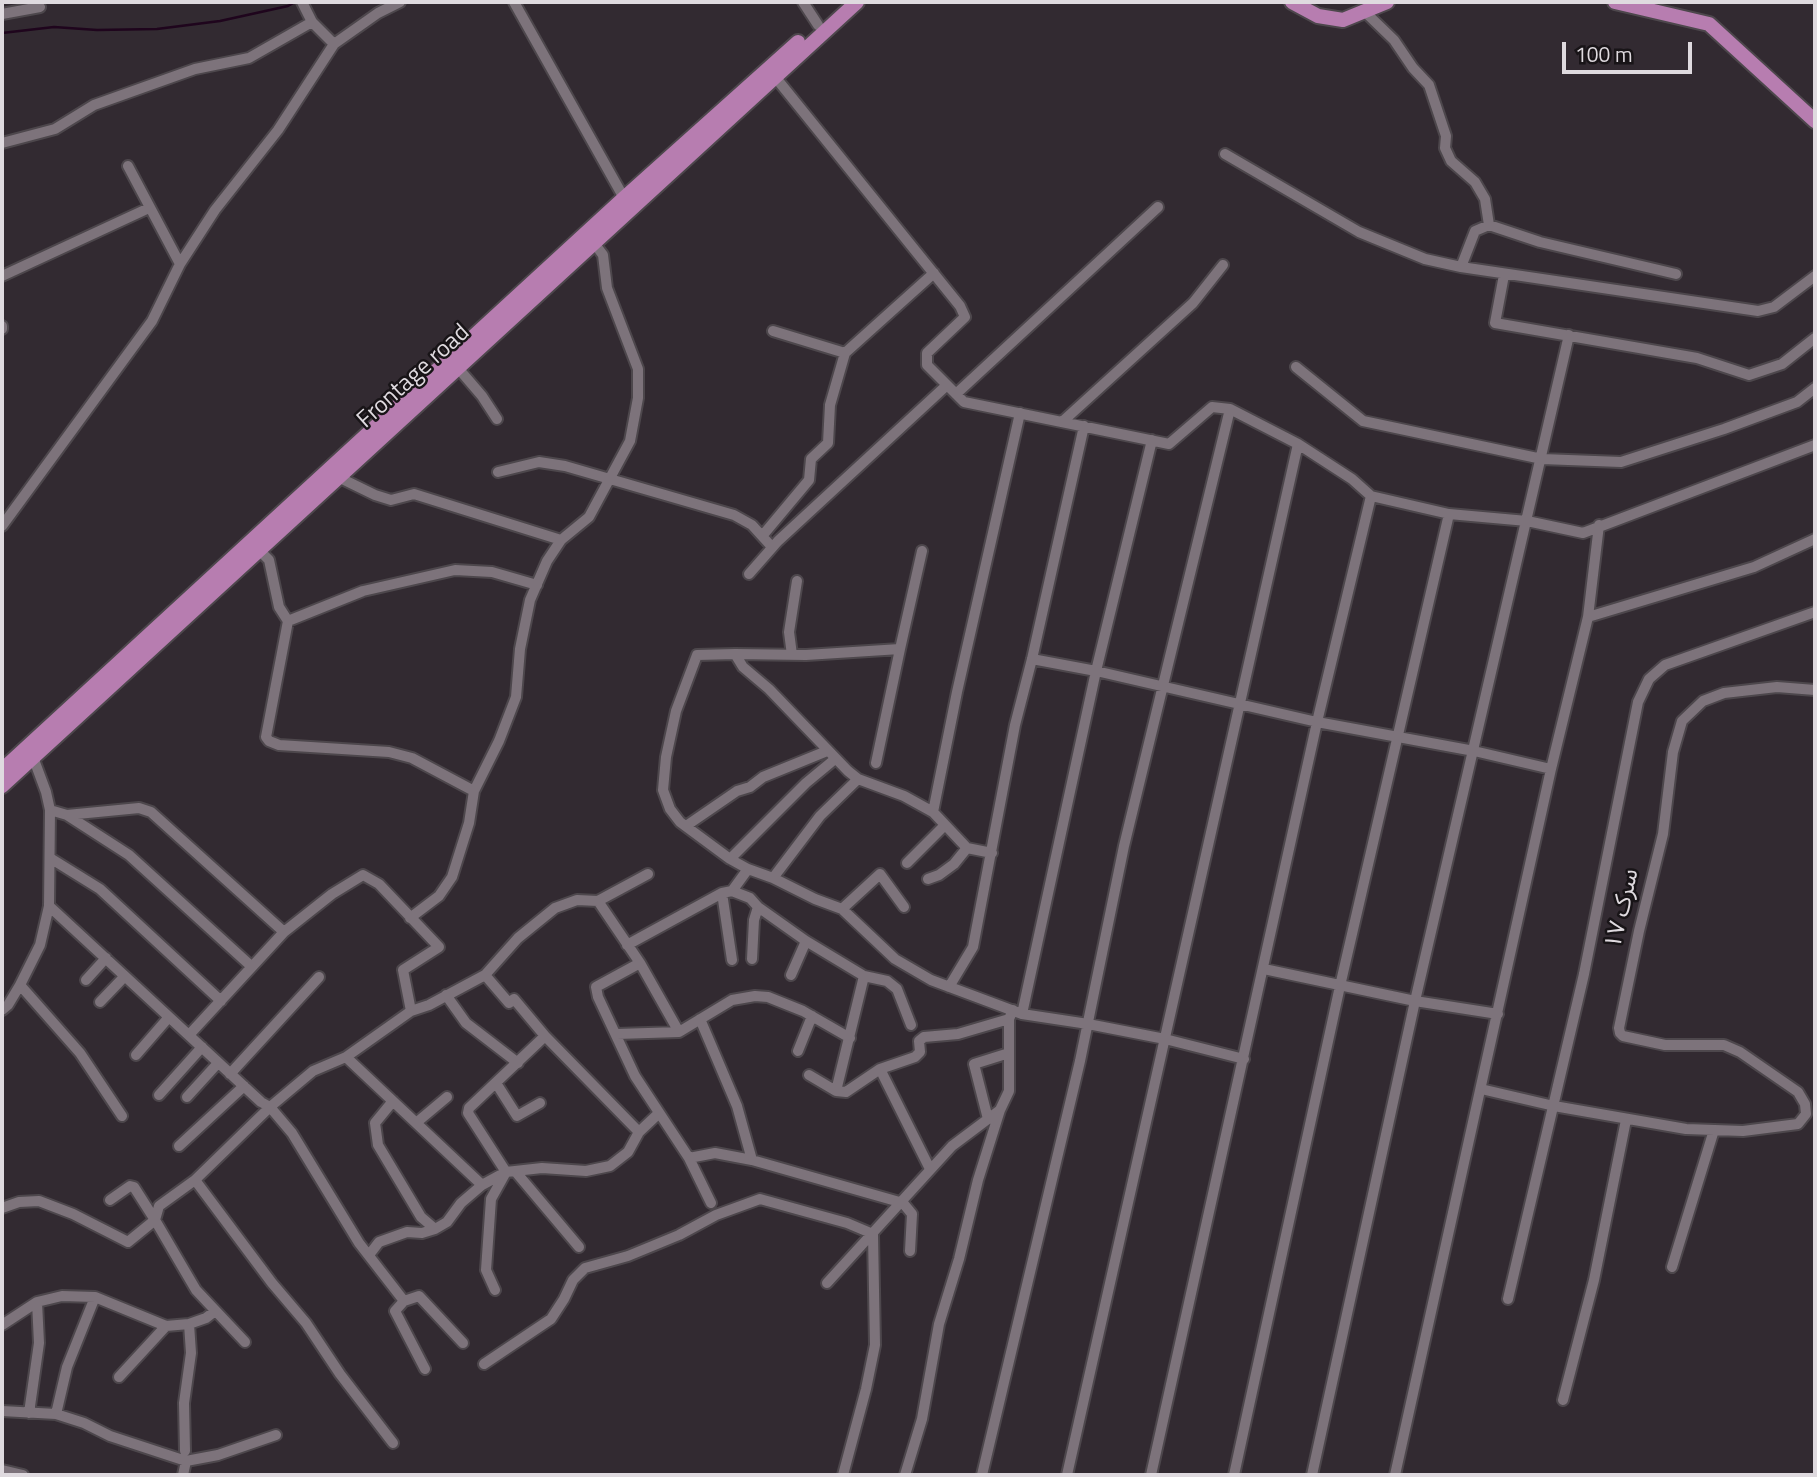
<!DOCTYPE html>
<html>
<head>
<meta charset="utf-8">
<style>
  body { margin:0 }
  #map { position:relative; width:1817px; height:1477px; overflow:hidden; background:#322a31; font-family:"Titillium Web",sans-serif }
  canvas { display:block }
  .frame { position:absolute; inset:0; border:4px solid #dfdadf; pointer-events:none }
  .scale { position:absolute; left:1562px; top:42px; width:130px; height:32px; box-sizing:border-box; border:4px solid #dfdadf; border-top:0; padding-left:9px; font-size:21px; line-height:24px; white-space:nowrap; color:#dfdadf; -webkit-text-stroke:5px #181417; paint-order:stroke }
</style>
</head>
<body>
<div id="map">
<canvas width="1817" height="1477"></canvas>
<div class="frame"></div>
<div class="scale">100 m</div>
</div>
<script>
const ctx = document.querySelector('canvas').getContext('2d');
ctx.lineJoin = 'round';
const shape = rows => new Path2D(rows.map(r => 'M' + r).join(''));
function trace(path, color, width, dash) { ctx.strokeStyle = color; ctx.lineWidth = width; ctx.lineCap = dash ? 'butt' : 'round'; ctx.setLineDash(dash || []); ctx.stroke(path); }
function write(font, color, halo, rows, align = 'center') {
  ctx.font = font + ' "Titillium Web","Noto Sans Arabic",sans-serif'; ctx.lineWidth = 5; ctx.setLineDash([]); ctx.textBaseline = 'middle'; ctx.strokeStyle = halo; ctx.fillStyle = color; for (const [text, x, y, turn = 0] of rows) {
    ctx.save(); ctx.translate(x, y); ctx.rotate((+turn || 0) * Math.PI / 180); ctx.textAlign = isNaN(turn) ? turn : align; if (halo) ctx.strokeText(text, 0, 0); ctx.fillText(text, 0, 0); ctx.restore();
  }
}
trace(shape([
  [2,33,54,27,97,30,157,29,220,21,288,6,295,2]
]), '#1f051d', 2.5);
const minor = shape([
  [302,2,312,22],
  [514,2,624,198],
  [803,2,818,25],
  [1363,10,1394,40,1413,68,1429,85,1446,136,1445,148,1451,161,1475,182,1485,199,1489,225],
  [2,14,40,7],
  [772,73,960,306,965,317,927,353,927,365,964,402,1169,444,1212,407,1230,409,1298,444,1352,479,1371,496,1449,514,1527,521,1583,533,1815,445],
  [2,143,55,129,94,105,195,69,249,58,312,22,334,44],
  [1225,154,1359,232,1425,259,1461,267,1758,311,1774,307,1815,276],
  [128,166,180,264],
  [1461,267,1475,231,1489,225,1540,242,1676,274],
  [1504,275,1495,323,1697,358,1749,375,1782,364,1815,338],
  [2,276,149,208],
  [2,326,2,329],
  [773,331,845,353],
  [1296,367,1363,421,1542,459,1621,462,1724,429,1797,402,1815,388],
  [458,368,482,396,497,419],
  [956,394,1158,207],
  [1062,422,1193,303,1223,265],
  [498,472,539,462,565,466,734,515,752,525,772,547],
  [334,475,375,495,391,500,414,494,561,540],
  [2,526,152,321,180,264,215,210,278,130,334,44,378,13,400,2],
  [763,535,809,480,811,459,828,443,830,405,845,353,934,273],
  [259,550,269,560,279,607,288,621,266,737,269,741,279,745,389,752,412,758,474,791],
  [922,551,900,649,806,655,735,654,697,655,676,711,666,757,663,790,670,809,680,822,730,859,748,869,773,878,815,899,842,909,895,959,931,980,1022,1014,1088,1024,1165,1039,1244,1059],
  [749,574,778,541,947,385],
  [1588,617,1754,567,1815,539],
  [288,621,363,591,455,570,492,572,537,585],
  [735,654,743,667,769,689,848,771,858,779,904,796,933,812,967,848,992,853],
  [792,655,789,632,797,581],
  [1032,659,1096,671,1317,722,1474,751,1551,769,1588,617,1599,525],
  [876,763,900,649],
  [50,810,67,815,139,808,151,812,284,932],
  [933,812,957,692,1020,413],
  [67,815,129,855,251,966],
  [686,826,737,791,750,787,763,777,827,751],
  [50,858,100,889,221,1001],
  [730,859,806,783,835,759],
  [907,863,944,826],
  [773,878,820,816,858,779],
  [928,879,939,875,954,864,967,848],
  [732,891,750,898,758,907,806,941,864,976,887,981,897,989,911,1025],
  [722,893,732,960],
  [598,901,640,963,679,1032],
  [49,906,261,1102,270,1107,292,1133,359,1243,404,1301],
  [842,909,880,874,904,907],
  [410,918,439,896,452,877,469,823,474,791,499,741,516,697,520,649,530,600,547,561,561,540,589,517,630,441,638,398,638,369,607,288,603,255,594,243],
  [627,945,722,893,732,891,748,869],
  [752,959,754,920,758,907],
  [640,963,596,987,598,997,635,1076,689,1158,711,1203],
  [1264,969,1415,1001,1498,1014],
  [485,975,509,1003,514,999,545,1036],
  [791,975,806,941],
  [864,976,836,1091,846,1092,880,1069,915,1057,920,1052,919,1041,924,1037,958,1034,1009,1019],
  [86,980,106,958],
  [20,985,80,1053,122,1116],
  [949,987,973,947,1015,725,1032,659,1084,426],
  [446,995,466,1023,518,1063],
  [100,1002,125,976],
  [2,1010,8,1005,20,985,40,945,49,906,50,810,46,792,33,757,30,753],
  [1022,1014,1096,671,1152,440],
  [700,1019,737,1106,752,1160],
  [617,1034,679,1032,732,1000,755,996,768,997,803,1011,850,1038],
  [189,1035,284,932,332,894,363,875,379,884,439,947,403,970,411,1011],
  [798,1051,812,1016],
  [136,1055,169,1017],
  [346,1057,482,1185],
  [880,1069,930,1169],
  [230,1074,319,977],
  [809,1075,836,1091],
  [496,1083,517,1116,540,1103],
  [1481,1089,1554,1106,1686,1129,1743,1131,1798,1124,1806,1114,1805,1104,1798,1092,1740,1052,1724,1045,1665,1045,1623,1036,1620,1033,1619,1028,1639,931,1663,834,1673,752,1682,721,1703,701,1724,693,1777,687,1815,690],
  [159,1095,202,1047],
  [187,1097,218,1063],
  [393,1101,375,1123,378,1145,421,1217,435,1229],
  [988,1119,974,1064,1009,1053],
  [416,1123,447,1097],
  [179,1146,244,1086],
  [689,1158,715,1153,752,1160,903,1203,912,1214,910,1251],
  [515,1171,579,1247],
  [195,1180,272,1283,306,1323,340,1374,393,1443],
  [110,1200,130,1186,134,1187,155,1220,196,1290,245,1342],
  [2,1208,19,1202,39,1201,73,1214,128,1242,155,1220,159,1206,195,1180,270,1107,313,1071,346,1057,411,1011,429,1005,485,975,518,938,555,908,577,900,598,901,648,874],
  [369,1255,379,1242,407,1232,422,1233,435,1229,447,1222,461,1203,482,1185,506,1172,542,1168,586,1171,610,1166,628,1152,639,1132,658,1114],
  [1672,1267,1714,1130],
  [827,1283,952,1146,1000,1110],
  [495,1290,486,1270,491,1199,506,1172,468,1113,469,1108,545,1036,639,1132],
  [1508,1299,1584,974,1638,702,1649,679,1665,665,1815,612],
  [2,1325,37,1302,62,1296,95,1297,166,1326,189,1324,206,1318,215,1311],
  [484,1364,551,1319,564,1299,573,1280,585,1268,628,1256,679,1235,716,1215,760,1199,847,1223,873,1234,875,1345,866,1389,843,1475],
  [425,1369,395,1311,404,1301,419,1296,463,1343],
  [119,1377,166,1326],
  [1563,1400,1594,1280,1626,1120],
  [2,1411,56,1414,84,1423,110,1436,186,1461,218,1455,276,1435],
  [29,1413,39,1343,37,1302],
  [56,1414,67,1367,95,1297],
  [185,1451,184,1403,191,1353,189,1324],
  [2,1470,23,1475],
  [183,1475,186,1461],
  [905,1475,922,1419,939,1324,959,1259,978,1180,1000,1110,1009,1091,1009,1019,1013,1010],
  [982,1475,1080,1061,1124,846,1230,409],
  [1067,1475,1298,444],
  [1151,1475,1317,722,1371,496],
  [1234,1475,1340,986,1449,514],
  [1312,1475,1415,1001,1569,335],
  [1395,1475,1551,769]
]);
const major = shape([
  [1292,2,1318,16,1343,20,1387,2],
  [1615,2,1709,24,1815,121],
  [2,770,624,198,798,42],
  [2,786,857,2]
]);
trace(minor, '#4d474c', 14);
trace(major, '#4d474c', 18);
trace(minor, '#7d737b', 10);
trace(major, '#b77db0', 14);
write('24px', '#dfdadf', '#181417', [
  ["Frontage road",414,377,-42],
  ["سرک ۱۷",1623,909,-77]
]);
</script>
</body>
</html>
